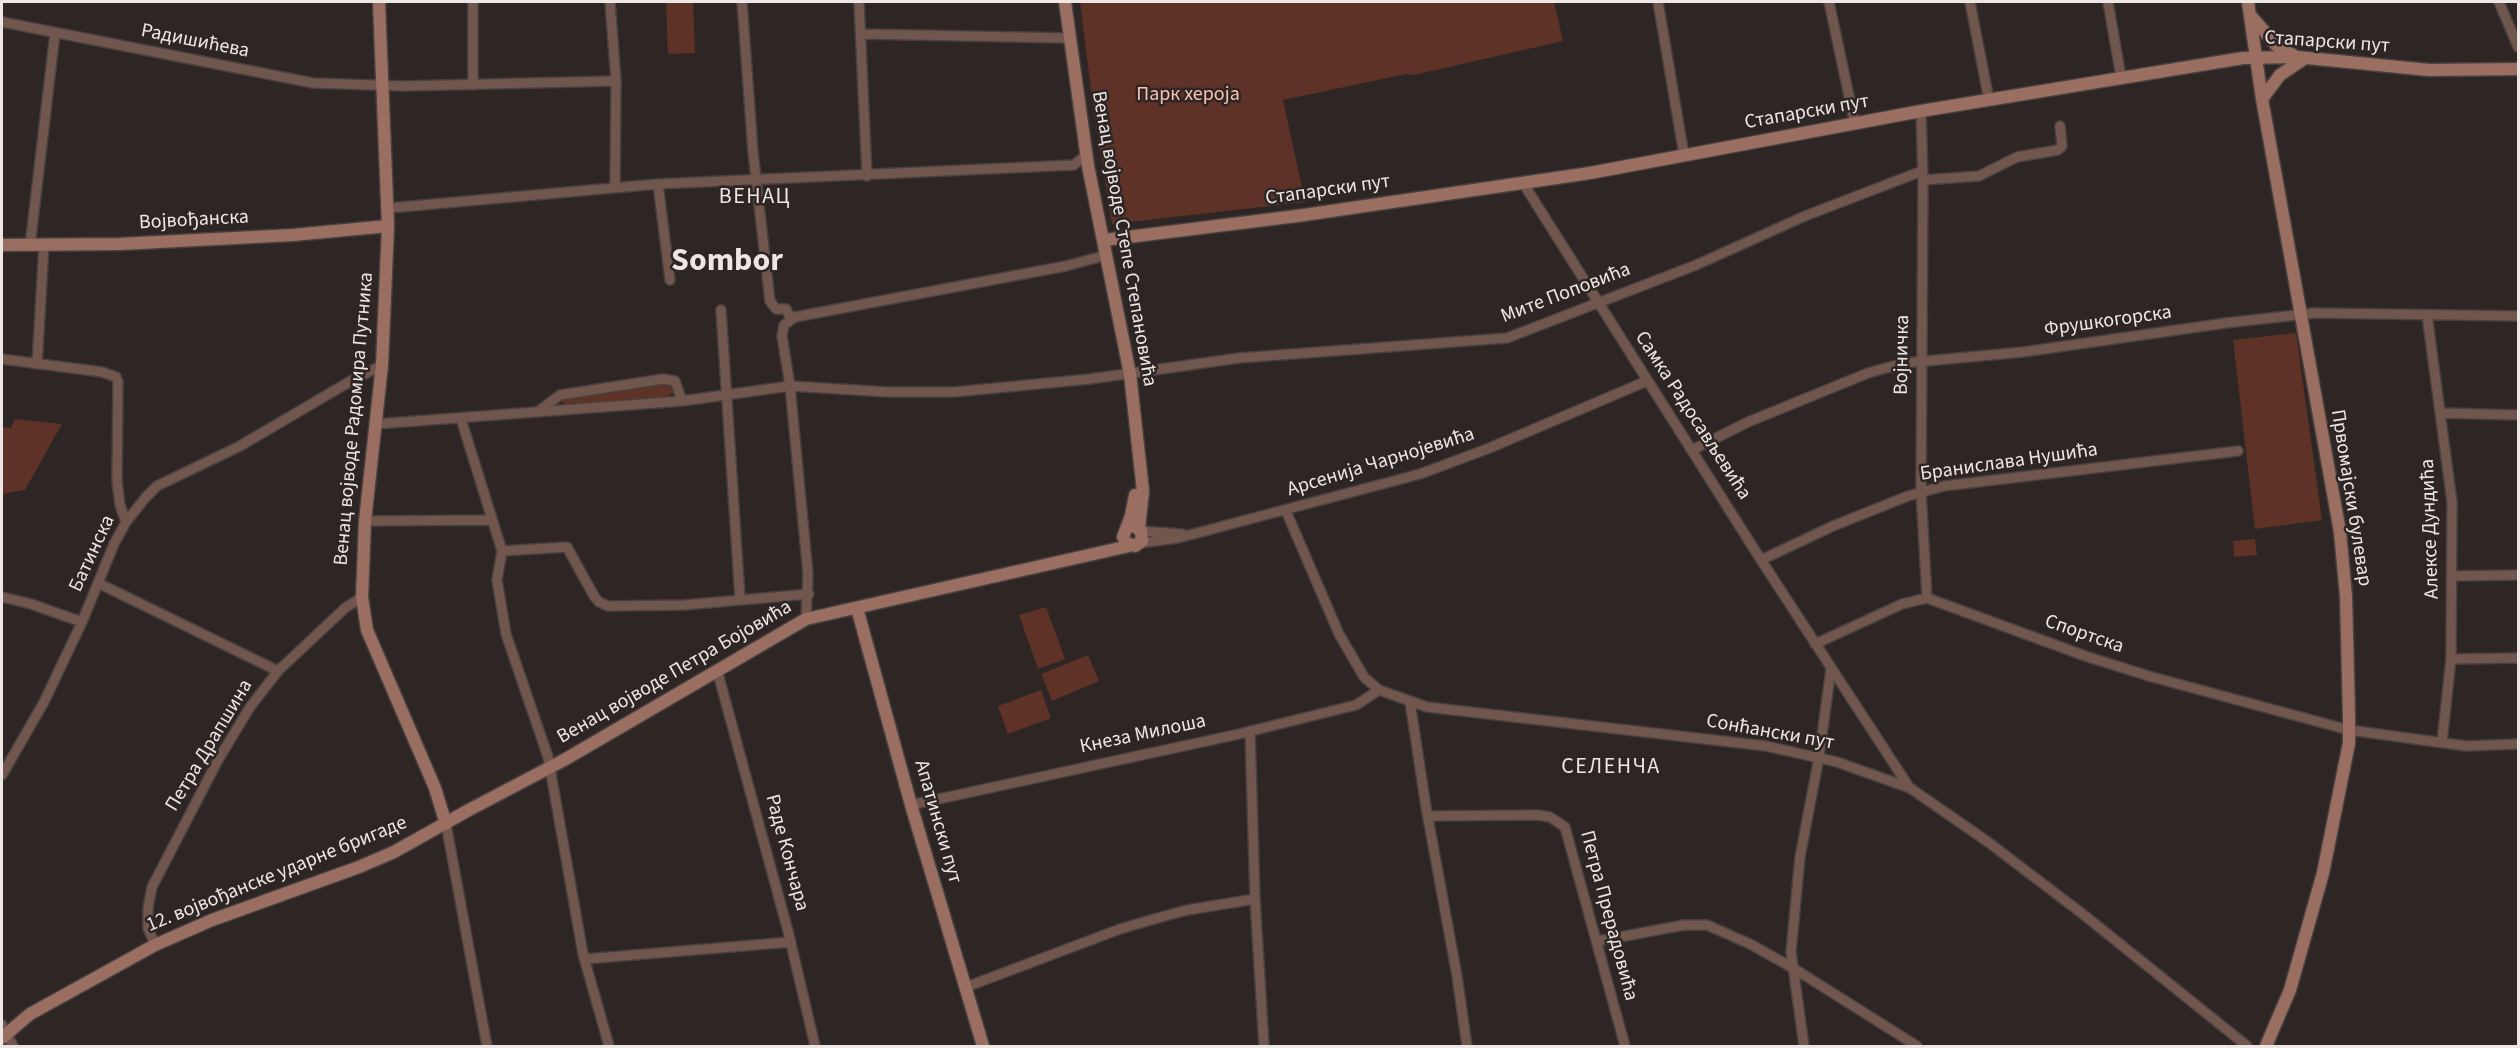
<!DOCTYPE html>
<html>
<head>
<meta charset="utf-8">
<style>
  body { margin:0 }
  #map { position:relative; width:2520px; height:1048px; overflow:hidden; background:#2e2624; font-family:"Source Sans 3",sans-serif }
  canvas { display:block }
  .frame { position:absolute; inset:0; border:3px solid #ece6e5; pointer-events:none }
</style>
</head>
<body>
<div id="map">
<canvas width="2520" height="1048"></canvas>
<div class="frame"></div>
</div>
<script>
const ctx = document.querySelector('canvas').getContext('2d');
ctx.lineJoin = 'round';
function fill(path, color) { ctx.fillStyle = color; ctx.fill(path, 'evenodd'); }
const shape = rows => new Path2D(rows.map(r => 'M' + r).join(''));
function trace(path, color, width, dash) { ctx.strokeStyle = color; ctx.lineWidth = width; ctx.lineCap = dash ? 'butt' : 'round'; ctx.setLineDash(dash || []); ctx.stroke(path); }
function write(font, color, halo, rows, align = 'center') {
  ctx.font = font + ' "Source Sans 3",sans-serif'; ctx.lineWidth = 5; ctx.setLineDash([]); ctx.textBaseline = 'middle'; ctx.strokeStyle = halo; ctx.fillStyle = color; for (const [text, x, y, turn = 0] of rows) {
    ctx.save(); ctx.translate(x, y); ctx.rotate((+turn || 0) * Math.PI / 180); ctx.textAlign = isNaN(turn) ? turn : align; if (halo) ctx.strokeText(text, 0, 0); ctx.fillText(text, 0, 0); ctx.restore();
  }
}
fill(shape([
  [666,2,693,2,695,53,668,54],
  [1080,2,1554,2,1563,41,1414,75,1406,74,1283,100,1305,202,1112,224,1093,105],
  [2296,333,2322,520,2255,529,2233,340],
  [664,381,672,385,674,391,666,399,565,405,562,402,563,398],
  [15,419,62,424,25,490,2,494,2,427,11,428],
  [2255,539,2257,555,2234,557,2233,541],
  [1046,607,1065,659,1038,669,1019,615],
  [1088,655,1099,681,1052,701,1041,674],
  [1041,690,1051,718,1008,734,998,706]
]), '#5e3226');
const street = shape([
  [610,2,616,81,615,187],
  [742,2,753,152,770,301,776,309,786,309,791,319],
  [859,2,867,176],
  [1658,2,1684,155],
  [1829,2,1855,124],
  [1970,2,1989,100],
  [2108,2,2121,77],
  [2499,2,2518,47],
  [2,22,313,83,403,86,616,81],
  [862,34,1068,38],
  [473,85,473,2],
  [1921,111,1923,180,1921,492,1927,598],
  [1923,180,1979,176,2017,157,2058,150,2062,146,2060,126],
  [1523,183,1761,560,1909,787],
  [658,184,670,280],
  [389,208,658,184,1074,165,1086,155],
  [30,246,55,33],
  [721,310,740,598],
  [2427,315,2452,502,2451,659,2442,742],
  [2,359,102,372,116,377,118,382,117,482,120,505,126,522],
  [37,364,44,246],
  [540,410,560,395,663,379,675,381,682,401],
  [2442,413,2518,415],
  [461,419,502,551,497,580,506,634,548,757,583,954,609,1046],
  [376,424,682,401,790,386,888,392,954,392,1090,379,1239,358,1507,338,1696,265,1805,216,1922,171],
  [1692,450,1748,422,1868,373,1904,363,2023,352,2226,323,2314,313,2518,316],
  [1286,511,1339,634,1364,677,1379,690,1427,707,1766,746,1837,762,1910,788,1988,842,2084,915,2247,1046],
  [365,521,492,520],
  [1141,531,1182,534],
  [1140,543,1178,538,1420,474,1487,449,1647,381],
  [502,551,567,547,594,596,599,602,608,606,684,605,809,594],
  [1761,560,1833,526,1908,496,1944,486,2238,451],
  [2453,576,2518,575],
  [98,583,278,671],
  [2,597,31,604,82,622],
  [806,619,808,574,790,386,782,336,784,325,795,317,1066,266,1107,255],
  [1815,644,1902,604,1927,598,2088,657,2152,677,2349,730,2466,746,2518,744],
  [2451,659,2518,658],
  [717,670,788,931,815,1046],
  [1410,702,1426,807,1457,976,1467,1046],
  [1250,731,1255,899,1264,1046],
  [2,775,44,702,82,622,114,544,126,522,146,497,157,486,240,446,349,382,382,365],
  [911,805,1239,734,1356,705,1379,690],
  [1428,816,1538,815,1550,817,1565,827,1625,1046],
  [446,824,487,1046],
  [1598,941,1684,925,1707,925,1750,944,1793,968,1917,1046],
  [155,945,148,928,148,908,152,887,218,760,250,707,278,671,345,608,362,597],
  [585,959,791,942],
  [966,987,1120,929,1154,919,1187,910,1255,899],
  [2,1025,13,1046],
  [1804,1046,1791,952,1800,857,1819,757,1831,669]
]);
const secondary = shape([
  [379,2,388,226,382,365,365,521,362,597,367,630,435,788,446,824],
  [1065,2,1088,166,1130,374,1143,491,1139,528],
  [2248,2,2262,99,2340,532,2346,596,2349,715,2349,743,2323,873,2290,990,2266,1046],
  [2250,15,2277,46,2293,55],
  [2262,99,2280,75,2305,58],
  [1104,240,1297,216,1590,173,1921,111,2243,58,2297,57,2429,70,2518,69],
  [2,245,120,244,293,235,388,226],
  [1123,537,1131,516,1135,495],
  [1125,542,1135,546,1142,541,1141,531,1134,526],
  [857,608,911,805,983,1046],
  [2,1038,30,1014,155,945,212,920,359,867,394,852,467,811,564,760,806,619,1129,546]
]);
trace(street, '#49413f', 12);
trace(secondary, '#49413f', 15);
trace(street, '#71564e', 9);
trace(secondary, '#9a6f62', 12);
write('20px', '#ece6e5', '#2e2624', [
  ["Радишићева",195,42,11],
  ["Стапарски пут",2327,43,4],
  ["Стапарски пут",1807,113,-10],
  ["Стапарски пут",1328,191,-8],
  ["Војвођанска",194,221,-3],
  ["Венац војводе Степе Степановића",1123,239,80],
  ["Мите Поповића",1566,294,-21],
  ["Фрушкогорска",2108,322,-8],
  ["Војничка",1903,355,-89],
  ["Самка Радосављевића",1692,416,57],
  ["Венац војводе Радомира Путника",355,419,-85],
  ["Арсенија Чарнојевића",1381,463,-17],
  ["Бранислава Нушића",2009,463,-8],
  ["Првомајски булевар",2350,498,81],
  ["Алексе Дундића",2431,529,-92],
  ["Батинска",93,554,-65],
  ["Спортска",2084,635,19],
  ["Венац војводе Петра Бојовића",675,673,-30],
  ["Сонћански пут",1770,733,10],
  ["Кнеза Милоша",1143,735,-12],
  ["Петра Драпшина",210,746,-59],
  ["Апатински пут",937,822,74],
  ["Раде Кончара",786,853,75],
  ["12. војвођанске ударне бригаде",277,875,-22],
  ["Петра Прерадовића",1608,916,75]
]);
write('20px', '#fcc3b3', '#2e2624', [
  ["Парк хероја",1188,96]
]);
ctx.letterSpacing = '1.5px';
write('22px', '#ece6e5', '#2e2624', [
  ["ВЕНАЦ",755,198],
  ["СЕЛЕНЧА",1611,768]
]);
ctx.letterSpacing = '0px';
write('bold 32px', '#ece6e5', '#2e2624', [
  ["Sombor",727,263]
]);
</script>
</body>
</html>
